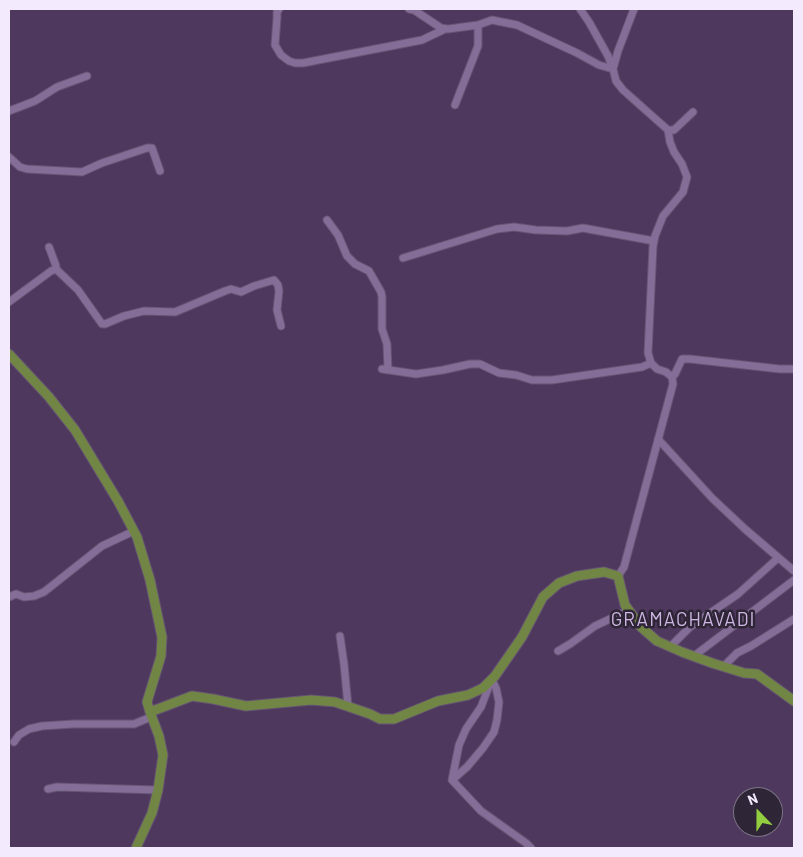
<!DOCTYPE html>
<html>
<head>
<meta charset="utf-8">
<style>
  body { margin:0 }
  #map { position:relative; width:803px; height:857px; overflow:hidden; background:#4e385e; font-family:Barlow,sans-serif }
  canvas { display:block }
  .frame { position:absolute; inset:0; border:10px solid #f4eafd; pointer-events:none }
  .north { position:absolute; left:733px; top:787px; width:50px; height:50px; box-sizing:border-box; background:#2e2536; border:1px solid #7d7486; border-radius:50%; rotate:338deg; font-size:14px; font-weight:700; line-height:20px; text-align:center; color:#f4eafd }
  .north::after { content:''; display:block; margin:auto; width:18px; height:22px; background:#92cd3f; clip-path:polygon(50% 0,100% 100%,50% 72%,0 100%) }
</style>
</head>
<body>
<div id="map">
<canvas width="803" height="857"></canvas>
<div class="frame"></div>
<div class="north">N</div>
</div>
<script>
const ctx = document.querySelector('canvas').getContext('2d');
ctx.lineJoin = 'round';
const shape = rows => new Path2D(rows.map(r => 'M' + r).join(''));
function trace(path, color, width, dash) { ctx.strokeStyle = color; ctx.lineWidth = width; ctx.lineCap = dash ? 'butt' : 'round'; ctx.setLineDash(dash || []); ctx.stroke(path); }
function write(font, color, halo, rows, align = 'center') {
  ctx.font = font + ' Barlow,sans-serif'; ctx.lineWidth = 5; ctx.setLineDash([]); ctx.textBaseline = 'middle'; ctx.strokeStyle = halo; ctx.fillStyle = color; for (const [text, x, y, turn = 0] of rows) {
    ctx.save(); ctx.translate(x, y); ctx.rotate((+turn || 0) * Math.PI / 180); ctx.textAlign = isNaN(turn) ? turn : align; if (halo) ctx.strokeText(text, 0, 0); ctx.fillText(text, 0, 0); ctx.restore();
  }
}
const minor = shape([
  [279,9,277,12,277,18,275,45,281,55,289,61,295,63,303,63,422,40,443,30,441,28],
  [409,9,414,10,441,28,448,29,478,25,492,20,517,25,577,53,599,65,613,69,608,56,589,22,580,9],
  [455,105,478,46,478,25],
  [9,111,35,101,57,87,87,76],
  [668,130,674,130,693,112],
  [9,157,20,167,27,169,82,172,102,163,147,148,152,148,160,171],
  [327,220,338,235,347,256,355,264,369,271,381,292,382,297,382,329,387,344,388,370],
  [49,247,56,266,56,269,78,290,102,324,105,324,124,316,144,311,175,312,225,291,231,289,241,292,254,286,274,280,278,285,279,291,277,310,281,326],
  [403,258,497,229,514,227,536,230,567,231,583,228,654,241],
  [9,302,51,271,56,269],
  [382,369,416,374,443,370,470,364,480,364,499,373,516,375,532,380,552,380,642,367,651,363],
  [672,377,675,374,682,359,690,359,780,369,794,369],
  [658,439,712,498,745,529,794,571],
  [618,576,624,567,673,384,672,377,666,372,657,369,651,363,648,353,653,246,655,236,663,216,683,192,687,177,682,164,674,152,670,142,668,130,623,90,616,81,613,69,618,51,634,9],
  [9,597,16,594,24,597,34,596,44,592,102,546,134,531],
  [340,636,344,664,348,706],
  [670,647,690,627,738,594,778,558],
  [558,651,570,644,595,626,629,610],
  [694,656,794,580],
  [724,666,737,653,751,646,794,619],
  [491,681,481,707,466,729,459,745,452,780,481,811,526,843,531,848],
  [14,742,19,735,29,729,42,726,73,724,134,724,151,717],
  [452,780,467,767,483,748,494,732,497,720,499,702,496,688,492,680],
  [48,789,57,787,158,790]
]);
const major = shape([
  [9,354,49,397,75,430,118,501,137,537,150,580,162,637,161,656,147,702,150,712,159,736,163,755,158,790,152,813,136,848],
  [150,712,192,696,213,699,246,706,311,700,335,702,370,714,380,719,394,719,438,701,468,695,483,688,495,676,522,637,543,597,559,583,577,576,604,572,618,576,625,605,641,627,657,641,682,652,712,663,744,673,757,674,794,701]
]);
trace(minor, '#655473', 9);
trace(major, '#655473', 11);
trace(minor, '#846d96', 7);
trace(major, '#718644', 9);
ctx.letterSpacing = '1px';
write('19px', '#ceb6e3', '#2e2536', [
  ["GRAMACHAVADI",683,620]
]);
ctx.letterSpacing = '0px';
</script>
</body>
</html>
